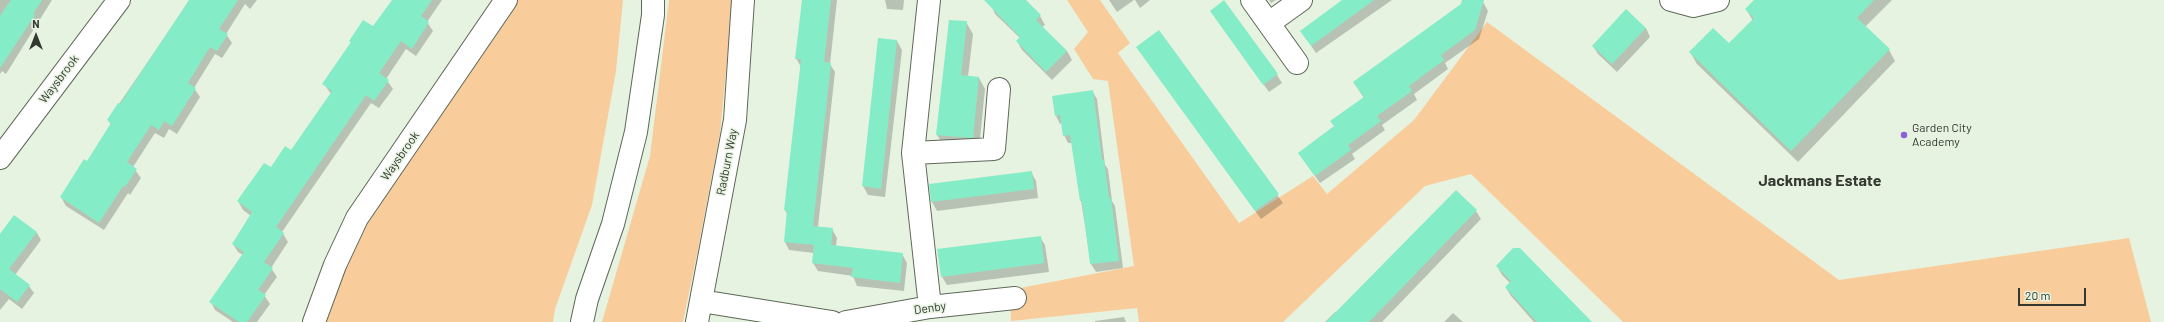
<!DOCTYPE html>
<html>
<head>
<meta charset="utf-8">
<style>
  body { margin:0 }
  #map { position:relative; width:2164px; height:322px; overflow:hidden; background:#e7f3e1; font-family:Barlow,sans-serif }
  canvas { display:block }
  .north { position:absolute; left:16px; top:16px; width:40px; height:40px; -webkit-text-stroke:3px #e7f3e1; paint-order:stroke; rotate:0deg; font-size:11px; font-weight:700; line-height:16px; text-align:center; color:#333831 }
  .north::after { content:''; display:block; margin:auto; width:14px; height:18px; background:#333831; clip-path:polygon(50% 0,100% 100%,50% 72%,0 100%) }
  .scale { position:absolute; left:2018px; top:288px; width:68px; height:18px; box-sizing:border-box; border:2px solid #333831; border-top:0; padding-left:5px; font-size:12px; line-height:14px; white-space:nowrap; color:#333831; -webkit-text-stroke:3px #e7f3e1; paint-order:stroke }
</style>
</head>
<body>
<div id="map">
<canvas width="2164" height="322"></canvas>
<div class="north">N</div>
<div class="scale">20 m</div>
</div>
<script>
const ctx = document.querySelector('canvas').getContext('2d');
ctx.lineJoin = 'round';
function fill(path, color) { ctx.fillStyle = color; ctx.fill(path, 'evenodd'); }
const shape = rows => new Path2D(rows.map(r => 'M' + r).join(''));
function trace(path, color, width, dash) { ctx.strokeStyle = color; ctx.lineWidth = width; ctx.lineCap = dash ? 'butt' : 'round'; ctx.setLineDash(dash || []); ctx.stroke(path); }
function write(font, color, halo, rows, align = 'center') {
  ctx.font = font + ' Barlow,sans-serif'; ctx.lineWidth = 3; ctx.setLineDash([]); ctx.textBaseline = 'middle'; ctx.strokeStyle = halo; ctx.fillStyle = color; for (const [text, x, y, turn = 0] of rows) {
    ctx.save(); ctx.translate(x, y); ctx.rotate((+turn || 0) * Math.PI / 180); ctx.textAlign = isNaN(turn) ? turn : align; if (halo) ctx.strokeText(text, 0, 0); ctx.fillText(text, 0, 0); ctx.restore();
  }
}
fill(shape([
  [517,0,623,0,616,71,592,205,555,309,553,322,323,322,353,247,379,203],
  [669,0,733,0,720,133,697,254,683,322,602,322,650,156],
  [1067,0,1100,0,1130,43,1118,53,1239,223,1313,176,1327,194,1414,120,1487,22,1839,280,2129,238,2151,322,1623,322,1471,174,1425,186,1283,322,1139,322,1137,308,1011,321,1010,290,1134,266,1108,81,1093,79,1074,49,1088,32]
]), '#f8cd9b');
fill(shape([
  [0,0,52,0,6,74,2,71,0,74],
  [190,0,257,0,250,9,245,4,226,34,232,43,222,58,215,54,194,88,200,97,177,134,169,129,164,138,155,133,133,167,141,178,130,195,128,193,104,230,66,206,61,197,87,162,111,125,108,120],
  [393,0,442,0,427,22,433,31,416,56,406,49,386,79,393,89,379,108,371,103,282,232,288,242,271,268,277,277,264,295,270,304,257,322,233,322,215,310,211,302,243,255,238,252,233,244,251,216,243,210,238,201,291,152,331,94,324,84,351,43,350,41,374,28],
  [803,0,837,0,830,64,835,72,818,227,832,229,837,238,836,246,902,254,907,263,904,291,857,286,853,276,818,271,813,263,814,253,789,250,785,242,788,216,785,210,801,67,796,58],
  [885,0,904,0,903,10,887,9],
  [989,0,1024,0,1040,16,1045,25,1042,27,1067,51,1072,60,1052,80,1022,50,1017,41,1020,38,995,14],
  [1109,0,1134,0,1117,12],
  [1135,0,1150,0,1140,8],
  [1269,0,1276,0,1271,3],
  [1344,0,1392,0,1316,53,1301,31],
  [1463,0,1483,2,1488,11,1479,39,1445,63,1448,69,1414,94,1417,100,1382,125,1385,130,1352,154,1355,159,1320,183,1304,161,1335,127,1364,98,1354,83,1462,5],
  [1755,0,1892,0,1865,27,1889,50,1895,61,1798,162,1697,64,1690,52,1729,45,1753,21,1746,9],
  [1211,11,1277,75,1282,83,1269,92],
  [966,22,973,34,968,77,979,78,985,89,979,149,944,146,937,135],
  [1646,28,1650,37,1617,72,1598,54,1593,46],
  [1159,32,1283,203,1261,219,1137,47],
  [879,39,897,41,902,50,885,197,868,195,863,186],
  [1092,91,1097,99,1105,165,1108,169,1112,201,1115,206,1123,268,1096,272,1091,264,1072,143,1068,143,1064,135,1062,123,1060,124,1056,116],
  [1031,172,1036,181,1038,198,937,211,932,202,930,185],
  [1456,192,1476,211,1481,219,1382,322,1325,322,1335,312,1337,313],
  [14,216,37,233,41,240,15,275,29,286,34,293,22,309,9,299,0,310,0,245],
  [1040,237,1045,245,1049,272,947,285,942,277],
  [1497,266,1592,322,1534,322,1511,296,1506,288,1510,283,1502,275],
  [1453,313,1463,322,1444,322],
  [1124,317,1126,322,1095,322,1095,321]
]), '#0003');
fill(shape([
  [11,0,42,0,33,14,35,15,0,68,0,16],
  [189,0,238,0,219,29,228,34,217,51,210,47,188,83,196,88,172,126,164,121,159,130,151,125,127,162,137,169,125,187,123,186,99,223,60,197,84,159,87,161,111,123,107,120,118,103,120,104],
  [392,0,432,0,421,16,429,22,412,49,401,41,379,73,389,80,374,101,366,95,276,227,284,233,264,262,273,268,258,290,266,295,247,322,239,322,209,302,244,252,232,244,252,212,237,201,264,163,271,167,285,146,291,150,332,91,322,84,351,42,349,41,363,20,373,26],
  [802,0,831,0,824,62,831,63,813,226,833,228,831,245,903,253,900,283,851,277,853,268,812,263,814,245,784,242,787,211,784,210,801,59,795,59],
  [984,0,1026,0,1041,15,1036,20,1067,51,1046,72,1016,41,1020,37],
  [1224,0,1278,74,1263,85,1210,11],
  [1342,0,1374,0,1311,46,1300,31],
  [1462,0,1484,0,1475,30,1441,55,1444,60,1409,86,1412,91,1377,116,1381,121,1348,145,1351,150,1315,176,1298,153,1334,126,1330,121,1364,97,1353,82,1461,4],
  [1754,0,1874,0,1857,18,1890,49,1791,151,1689,52,1713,28,1729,43,1754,18,1745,9],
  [1626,9,1646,28,1612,64,1592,46],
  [949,20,967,21,961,75,979,77,973,138,936,135],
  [1159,30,1279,194,1255,211,1136,47],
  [878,38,897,40,881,189,862,186],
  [1093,90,1102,160,1104,160,1109,198,1111,198,1119,261,1090,264,1082,201,1080,201,1070,135,1063,136,1060,115,1055,116,1052,96],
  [1032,171,1034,189,931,202,929,184],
  [1456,190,1477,210,1369,322,1326,322],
  [14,215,37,232,9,269,30,285,17,302,0,289,0,234],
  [1041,236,1044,263,941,277,937,249],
  [1513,248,1520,248,1592,322,1537,322,1505,287,1511,281,1496,266]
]), '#84ecc6');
const minor = shape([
  [929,0,913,153,930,307],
  [1252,0,1297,63],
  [1671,0,1693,6,1718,0],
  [1269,23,1301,0],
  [913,153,994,149,999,89],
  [0,158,119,0],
  [701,301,832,322],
  [314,322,335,265,357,218,506,0],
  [697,322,735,120,743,0],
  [846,322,930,307,1015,298]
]);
const major = shape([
  [582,322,587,299,613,224,636,132,653,15,653,0]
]);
trace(minor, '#5e6859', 24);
trace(major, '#5e6859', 24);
trace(minor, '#fff', 22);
trace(major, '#fff', 22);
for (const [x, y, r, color] of [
  [1904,135,4,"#8e5fd8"]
]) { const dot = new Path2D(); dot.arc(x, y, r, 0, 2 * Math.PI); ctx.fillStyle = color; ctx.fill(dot); trace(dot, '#e7f3e1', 1.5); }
write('12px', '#333831', '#e7f3e1', [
  ["Waysbrook",59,79,-53],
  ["Waysbrook",400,156,-55],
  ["Radburn Way",727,162,-79],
  ["Denby",930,308,-8]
]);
write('12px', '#333831', '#e7f3e1', [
  ["Garden City",1912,128],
  ["Academy",1912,142]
], 'left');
write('bold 16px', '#333831', '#e7f3e1', [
  ["Jackmans Estate",1820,181]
]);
</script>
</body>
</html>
